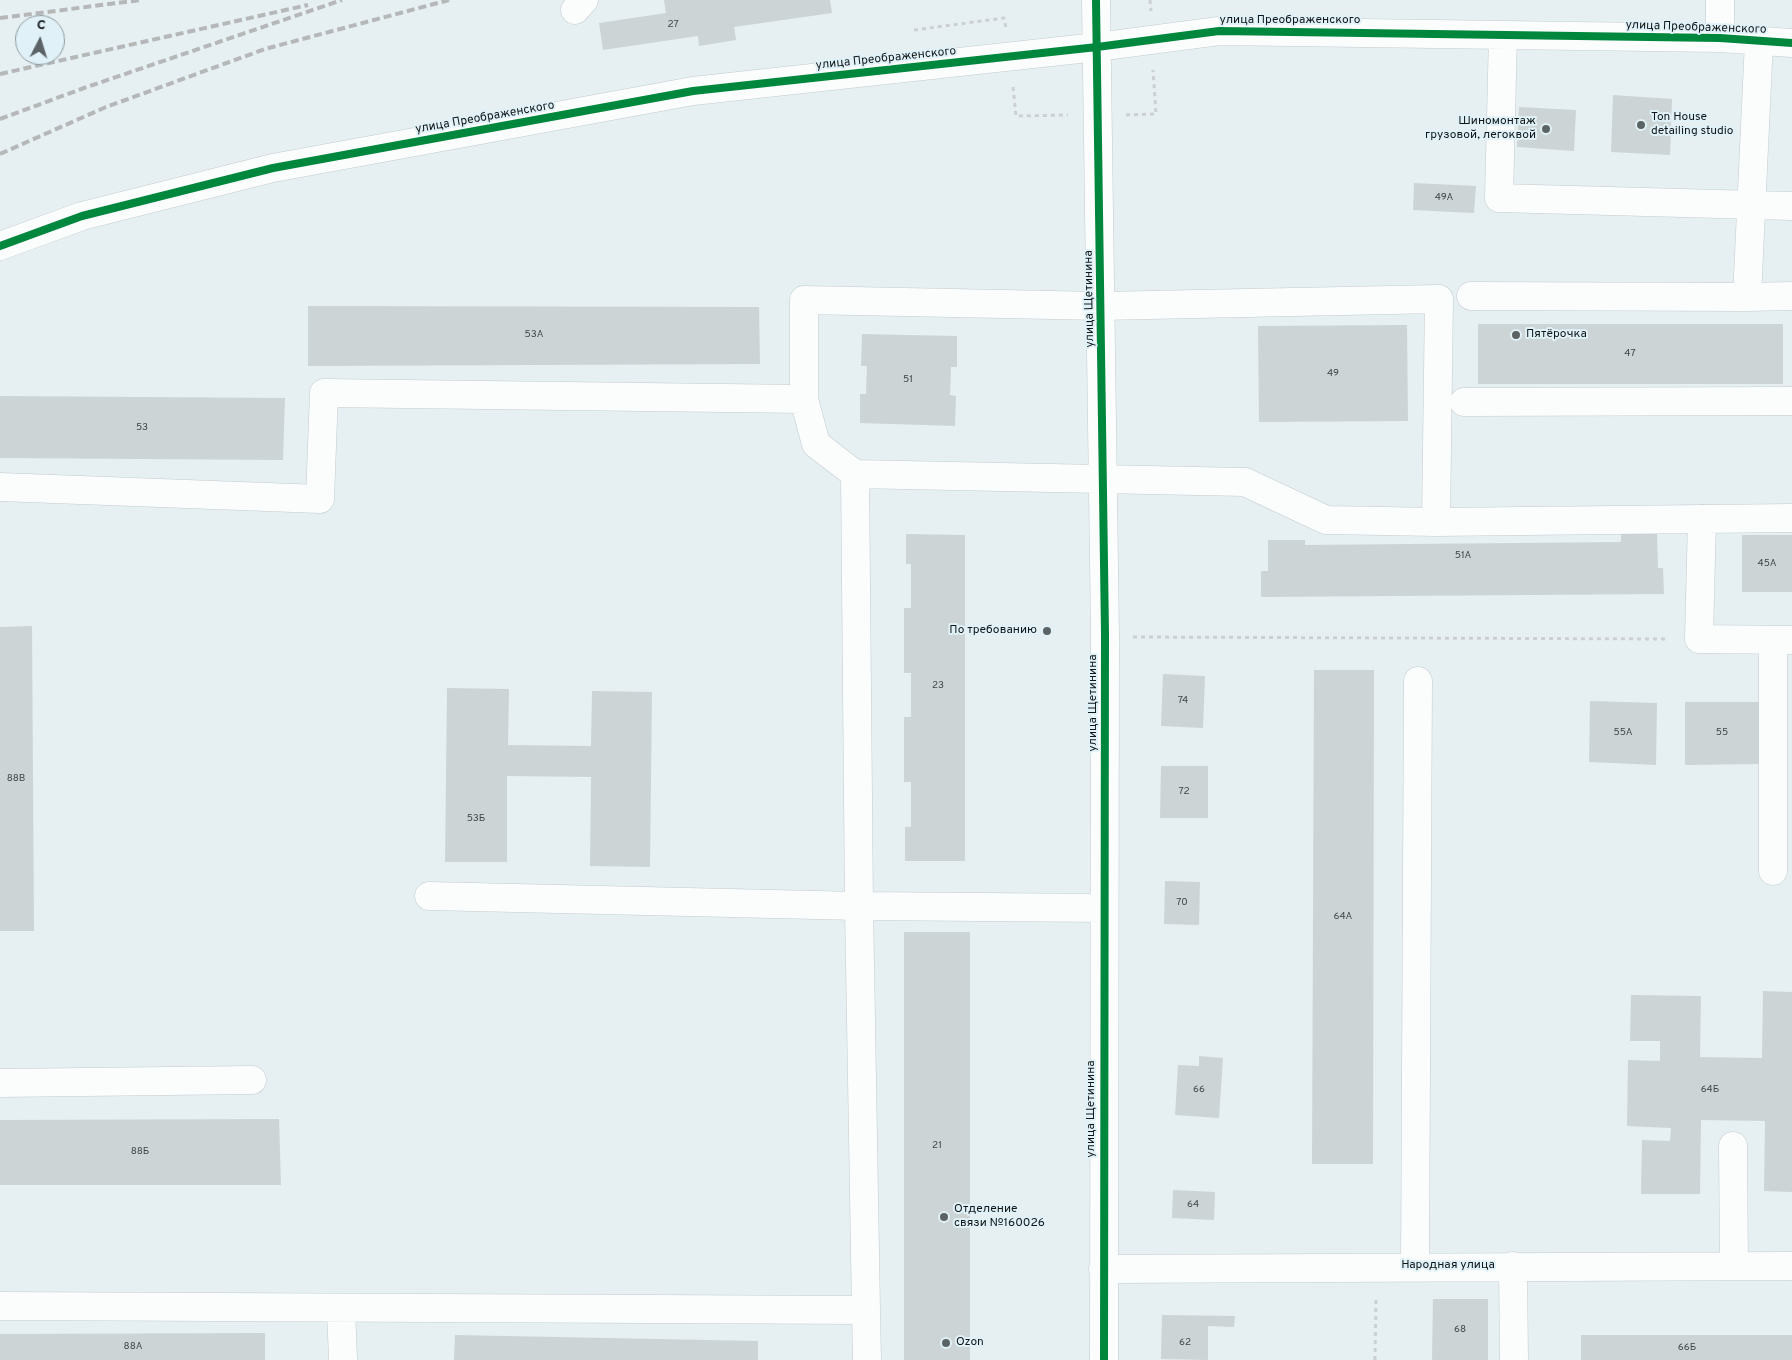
<!DOCTYPE html>
<html>
<head>
<meta charset="utf-8">
<style>
  body { margin:0 }
  #map { position:relative; width:1792px; height:1360px; overflow:hidden; background:#e6eff2; font-family:Overpass,sans-serif }
  canvas { display:block }
  .north { position:absolute; left:15px; top:15px; width:50px; height:50px; box-sizing:border-box; background:#e0f2f8; border:1px solid #8d9a9f; border-radius:50%; rotate:5deg; font-size:14px; font-weight:700; line-height:20px; text-align:center; color:#111719 }
  .north::after { content:''; display:block; margin:auto; width:18px; height:22px; background:#5c6365; clip-path:polygon(50% 0,100% 100%,50% 72%,0 100%) }
</style>
</head>
<body>
<div id="map">
<canvas width="1792" height="1360"></canvas>
<div class="north">С</div>
</div>
<script>
const ctx = document.querySelector('canvas').getContext('2d');
ctx.lineJoin = 'round';
function fill(path, color) { ctx.fillStyle = color; ctx.fill(path, 'evenodd'); }
const shape = rows => new Path2D(rows.map(r => 'M' + r).join(''));
function trace(path, color, width, dash) { ctx.strokeStyle = color; ctx.lineWidth = width; ctx.lineCap = dash ? 'butt' : 'round'; ctx.setLineDash(dash || []); ctx.stroke(path); }
function write(font, color, halo, rows, align = 'center') {
  ctx.font = font + ' Overpass,sans-serif'; ctx.lineWidth = 4; ctx.setLineDash([]); ctx.textBaseline = 'middle'; ctx.strokeStyle = halo; ctx.fillStyle = color; for (const [text, x, y, turn = 0] of rows) {
    ctx.save(); ctx.translate(x, y); ctx.rotate((+turn || 0) * Math.PI / 180); ctx.textAlign = isNaN(turn) ? turn : align; if (halo) ctx.strokeText(text, 0, 0); ctx.fillText(text, 0, 0); ctx.restore();
  }
}
fill(shape([
  [664,0,830,0,832,13,734,27,736,40,699,46,698,36,603,50,599,23,666,13],
  [1613,95,1672,99,1670,155,1611,152],
  [1519,107,1576,110,1574,151,1517,147],
  [1414,183,1476,186,1474,213,1413,210],
  [308,306,759,307,760,364,308,366],
  [1478,324,1783,324,1783,384,1478,384],
  [1407,325,1408,421,1259,422,1258,326],
  [862,334,957,336,957,367,951,367,950,395,956,396,955,426,860,423,860,394,866,394,867,366,861,366],
  [0,396,285,398,283,460,0,458],
  [906,534,965,535,965,861,905,861,905,827,911,827,911,782,904,782,904,717,911,717,911,673,904,673,904,608,911,608,911,564,906,564],
  [1621,534,1657,534,1658,568,1663,568,1664,594,1261,597,1261,571,1268,571,1268,540,1305,540,1305,545,1621,542],
  [1742,535,1792,535,1792,592,1742,592],
  [32,626,34,931,0,931,0,627],
  [1314,670,1374,670,1373,1164,1312,1164],
  [1163,674,1205,676,1203,728,1161,726],
  [447,688,509,689,508,745,591,746,592,691,652,692,650,867,590,866,591,777,507,776,507,862,445,862],
  [1590,701,1657,703,1656,765,1589,762],
  [1685,702,1760,702,1760,764,1685,765],
  [1161,766,1208,766,1208,818,1160,818],
  [1165,881,1200,882,1199,925,1164,924],
  [904,932,970,932,970,1360,904,1360],
  [1763,991,1792,992,1792,1192,1764,1191,1765,1121,1701,1120,1700,1194,1641,1194,1642,1140,1670,1141,1671,1128,1627,1126,1628,1060,1660,1061,1660,1041,1630,1041,1631,995,1701,996,1700,1057,1762,1058],
  [1199,1056,1223,1058,1219,1118,1175,1115,1178,1065,1199,1066],
  [279,1119,281,1185,0,1185,0,1120],
  [1173,1190,1215,1192,1214,1220,1172,1218],
  [1433,1299,1488,1299,1488,1360,1432,1360],
  [1162,1315,1235,1316,1234,1327,1208,1326,1208,1360,1161,1359],
  [265,1333,265,1360,0,1360,0,1334],
  [455,1335,758,1341,758,1360,454,1360],
  [1581,1335,1792,1335,1792,1360,1581,1360]
]), '#ccd4d6');
const minor = shape([
  [1096,0,1105,633,1104,1360],
  [1720,0,1720,38],
  [575,10,584,0],
  [1503,35,1499,198,1792,206],
  [1759,41,1747,297,1792,296],
  [0,246,82,216,273,168,693,91,1097,47,1219,31,1720,38,1792,43],
  [1471,296,1747,297],
  [804,399,804,300,1101,306,1439,299,1436,522],
  [1464,402,1792,401],
  [855,474,859,906,1104,908],
  [0,487,320,499,324,393,804,399,816,444,855,474,1245,482,1326,520,1436,522,1792,518],
  [1702,519,1699,639,1792,640],
  [1773,640,1773,871],
  [429,896,859,906,866,1310],
  [0,1083,252,1080],
  [1733,1146,1734,1266],
  [1415,1266,1418,681],
  [1513,1266,1514,1360],
  [1103,1269,1792,1266],
  [0,1306,866,1310,867,1360],
  [341,1308,343,1360]
]);
trace(minor, '#c3cbce', 29);
trace(shape([
  [1150,0,1151,11],
  [914,30,1004,18,1006,28],
  [1013,87,1016,116,1068,115],
  [1126,115,1156,114,1153,70],
  [1133,637,1669,639],
  [1375,1360,1376,1298]
]), '#cdd0d1', 3, [4, 4]);
trace(minor, '#fbfdfd', 28);
trace(shape([
  [0,18,141,0],
  [0,74,308,5],
  [0,119,84,88,342,0],
  [0,154,106,107,265,49,449,0]
]), '#b5b7b8', 4, [8, 4]);
trace(shape([
  [1096,0,1105,633,1104,1360],
  [0,246,82,216,273,168,693,91,1097,47,1219,31,1720,38,1792,43]
]), '#00873e', 8);
for (const [x, y, r, color] of [
  [1641,125,5,"#5c6365"],
  [1546,129,5,"#5c6365"],
  [1516,335,5,"#5c6365"],
  [1047,631,5,"#5c6365"],
  [944,1217,5,"#5c6365"],
  [946,1343,5,"#5c6365"]
]) { const dot = new Path2D(); dot.arc(x, y, r, 0, 2 * Math.PI); ctx.fillStyle = color; ctx.fill(dot); trace(dot, '#e0f2f8', 2); }
write('10px', '#404648', null, [
  ["27",673,25],
  ["49А",1444,198],
  ["53А",534,335],
  ["47",1630,354],
  ["49",1333,374],
  ["51",908,380],
  ["53",142,428],
  ["51А",1463,556],
  ["45А",1767,564],
  ["23",938,686],
  ["74",1183,701],
  ["55А",1623,733],
  ["55",1722,733],
  ["88В",16,779],
  ["72",1184,792],
  ["53Б",476,819],
  ["70",1182,903],
  ["64А",1343,917],
  ["66",1199,1090],
  ["64Б",1710,1090],
  ["21",937,1146],
  ["88Б",140,1152],
  ["64",1193,1205],
  ["68",1460,1330],
  ["62",1185,1343],
  ["88А",133,1347],
  ["66Б",1687,1348]
]);
write('12px', '#111719', '#e0f2f8', [
  ["улица Преображенского",1290,21],
  ["улица Преображенского",1696,28,2],
  ["улица Преображенского",886,59,-6],
  ["улица Преображенского",485,118,-10],
  ["улица Щетинина",1090,299,-91],
  ["улица Щетинина",1094,703,-90],
  ["улица Щетинина",1092,1109,-90],
  ["Народная улица",1448,1266]
]);
write('12px', '#111719', '#e0f2f8', [
  ["Ton House",1651,118],
  ["detailing studio",1651,132],
  ["Шиномонтаж",1536,122,"right"],
  ["грузовой, легоквой",1536,136,"right"],
  ["Пятёрочка",1526,335],
  ["По требованию",1037,631,"right"],
  ["Отделение",954,1210],
  ["связи №160026",954,1224],
  ["Ozon",956,1343]
], 'left');
</script>
</body>
</html>
